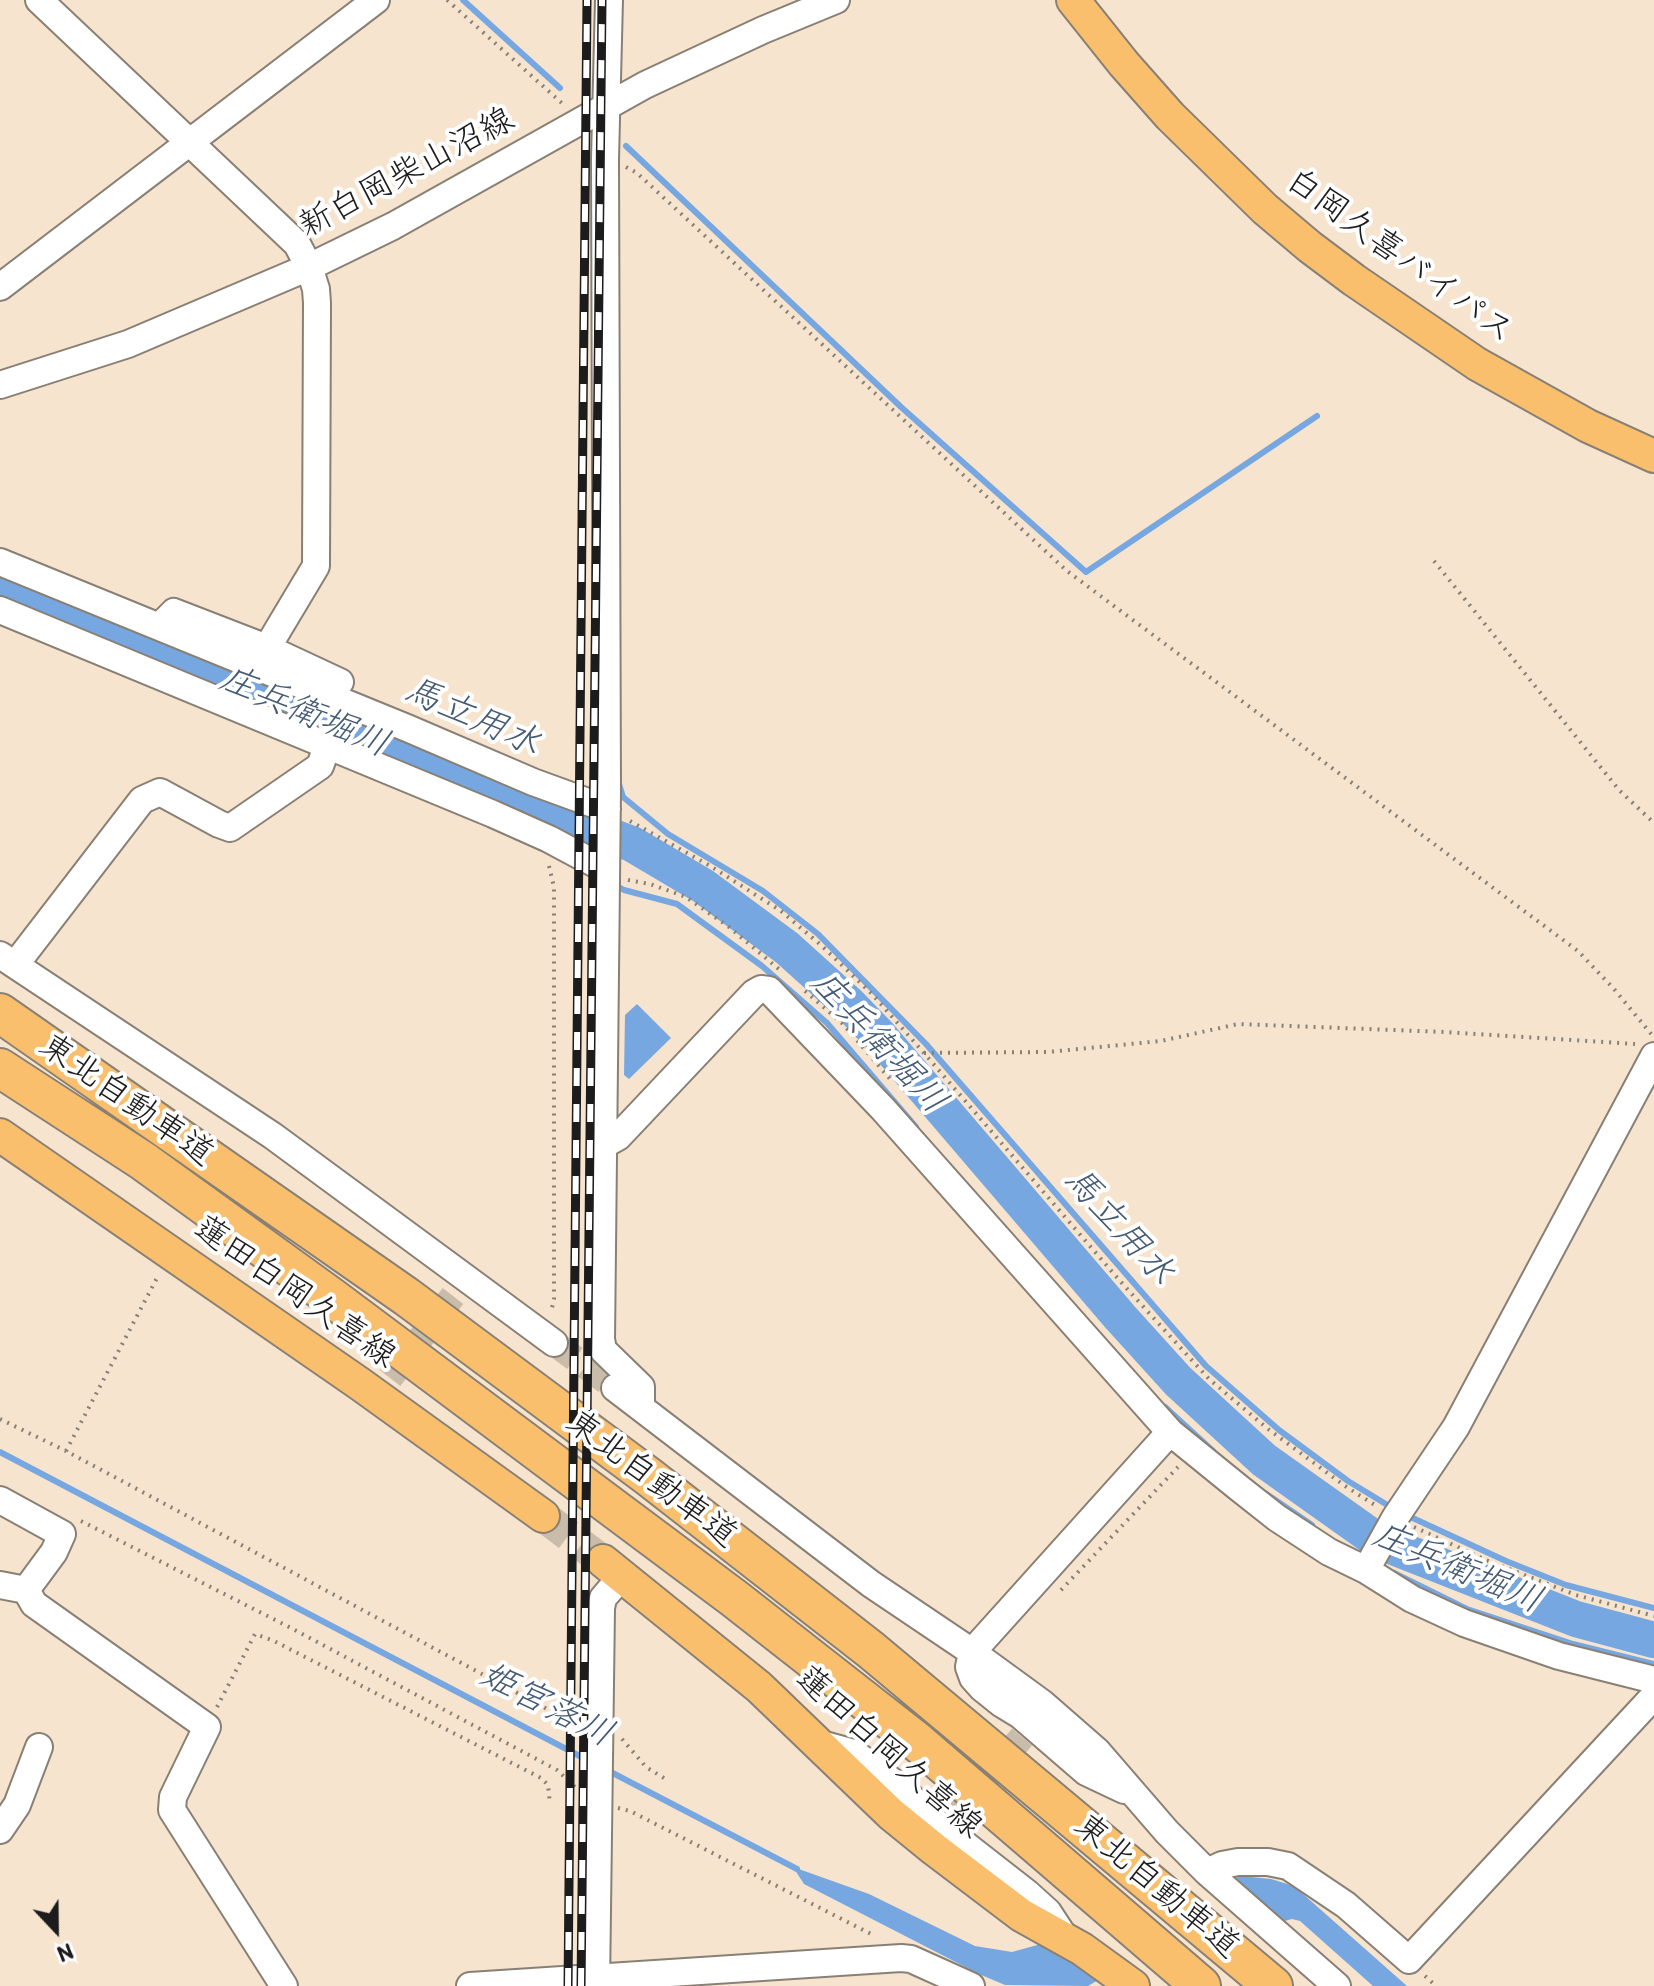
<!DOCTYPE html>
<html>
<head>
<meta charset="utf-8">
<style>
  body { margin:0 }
  #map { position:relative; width:1654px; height:1986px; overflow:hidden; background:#f6e4ce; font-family:Itim,sans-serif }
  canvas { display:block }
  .north { position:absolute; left:16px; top:1890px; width:80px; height:80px; -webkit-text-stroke:6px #fff; paint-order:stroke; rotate:158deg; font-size:22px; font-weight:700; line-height:32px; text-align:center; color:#1c1c1c }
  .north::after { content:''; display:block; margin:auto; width:28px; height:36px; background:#1c1c1c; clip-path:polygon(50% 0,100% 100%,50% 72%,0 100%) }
</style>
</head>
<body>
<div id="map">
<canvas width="1654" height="1986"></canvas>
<div class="north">N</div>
</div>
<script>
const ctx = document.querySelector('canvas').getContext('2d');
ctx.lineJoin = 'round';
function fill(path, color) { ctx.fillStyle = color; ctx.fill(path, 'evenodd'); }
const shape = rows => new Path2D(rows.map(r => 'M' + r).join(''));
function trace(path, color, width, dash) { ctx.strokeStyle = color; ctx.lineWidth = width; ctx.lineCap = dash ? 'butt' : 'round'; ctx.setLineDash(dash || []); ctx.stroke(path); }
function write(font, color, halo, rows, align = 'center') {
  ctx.font = font + ' Itim,"Klee One",sans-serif'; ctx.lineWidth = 8; ctx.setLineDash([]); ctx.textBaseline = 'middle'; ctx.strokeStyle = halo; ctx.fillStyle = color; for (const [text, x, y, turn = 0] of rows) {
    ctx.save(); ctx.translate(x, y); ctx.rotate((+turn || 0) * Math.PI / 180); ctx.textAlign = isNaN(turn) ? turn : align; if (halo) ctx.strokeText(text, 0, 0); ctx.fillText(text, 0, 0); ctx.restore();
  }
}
fill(shape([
  [637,1004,671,1038,629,1079,624,1075,625,1015],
  [793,1867,869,1894,975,1946,1012,1952,1048,1942,1100,1979,1088,1986,1005,1985,979,1974,804,1884],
  [1242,1876,1271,1879,1294,1886,1407,1986,1373,1986,1300,1921,1292,1919,1281,1922,1235,1878]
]), '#77a7e1');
trace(shape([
  [463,0,560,88],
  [626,146,901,407,1086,572,1317,416],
  [618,781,623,797,668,834,763,891,818,934,926,1044,1206,1366,1279,1430,1348,1481,1394,1509],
  [615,885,624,890,677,904,762,966,827,1023,916,1127],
  [1165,1407,1213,1451],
  [0,1452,591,1762],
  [1265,1493,1312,1525],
  [1404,1514,1506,1561,1566,1585,1654,1608],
  [1394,1573,1467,1609,1573,1644,1654,1664],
  [605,1769,797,1869]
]), '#77a7e1', 6);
trace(shape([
  [0,583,450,775,632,844,703,886,787,948,848,1003,878,1034,1120,1317,1178,1381,1264,1460,1378,1541,1576,1619,1654,1640]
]), '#77a7e1', 36);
trace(shape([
  [554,1343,615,1388],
  [390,1378,453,1296],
  [957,1814,1022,1737]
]), '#cabcaa', 26, [26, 13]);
trace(shape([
  [543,1516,603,1561]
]), '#cabcaa', 32, [32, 16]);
const minor = shape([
  [39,0,297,244,309,267,316,289,317,303,316,566,267,648],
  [609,0,605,159,607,790,601,1339,603,1350,641,1387,641,1407],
  [0,287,376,0],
  [0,385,128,344,309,267,393,226,645,85,763,30,836,0],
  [0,562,407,728,533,782,607,809],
  [0,610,493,814,549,839,605,869],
  [160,626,174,612,267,648,340,682],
  [0,955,273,1136,554,1343],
  [15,965,142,800,160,792,219,824,230,828,320,766,328,744],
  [602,1146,618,1137,754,993,761,989,769,990,883,1109,1170,1432,1239,1488,1277,1518,1329,1552,1366,1570,1412,1599,1464,1623,1559,1656,1654,1680],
  [615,1388,871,1584,972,1652,1042,1703,1097,1751,1167,1832,1207,1872,1337,1986],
  [0,1500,62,1534,54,1552,26,1590],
  [1366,1570,1395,1518,1456,1427,1654,1056],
  [0,1585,26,1590,34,1604,207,1727,173,1797,172,1810,284,1986],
  [821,1744,854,1753,880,1772,908,1794,922,1811,1027,1893,1048,1912,1065,1938],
  [1124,1790,1086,1772,1020,1715,1002,1704,982,1688,973,1678,969,1667,972,1652,1170,1432],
  [0,1830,17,1805,39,1747],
  [1207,1872,1222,1865,1238,1862,1268,1862,1288,1866,1346,1905,1409,1960,1654,1696],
  [470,1986,901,1958,911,1959,971,1986],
  [596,1986,601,1608,603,1598,622,1576]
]);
const major = shape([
  [1073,0,1124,64,1170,116,1265,209,1310,247,1354,280,1477,364,1588,426,1654,456],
  [0,1135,360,1384,543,1516],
  [603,1561,759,1687,891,1814,934,1849,1021,1915,1082,1949,1133,1986]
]);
const highway = shape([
  [0,1013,407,1297,649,1477,871,1650,1273,1986],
  [0,1068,143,1161,331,1297,735,1599,915,1740,1201,1986]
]);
trace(minor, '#898075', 30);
trace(major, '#898075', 36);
trace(highway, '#898075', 42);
trace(shape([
  [447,0,564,105],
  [626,167,637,173,1067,571,1578,951,1614,989,1652,1035],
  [1434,561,1619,790,1654,823],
  [630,821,712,867,781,911,822,946,872,994,924,1053,1120,1281,1209,1379,1268,1429,1345,1486,1378,1507],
  [549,866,554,887,554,1299,551,1312],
  [628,880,650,884,686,897,729,927,780,970],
  [805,991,843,1024,890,1079,889,1084],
  [924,1053,1048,1052,1161,1041,1238,1024,1445,1032,1635,1044],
  [0,1419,66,1451,577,1725],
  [66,1451,158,1276],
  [81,1521,291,1628,557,1770,576,1788],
  [1414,1527,1486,1560,1576,1595,1654,1616],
  [1061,1590,1178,1467],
  [217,1707,255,1634,274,1641,541,1778,548,1785,550,1804],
  [622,1739,646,1767,667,1780],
  [618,1808,630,1811,875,1936],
  [1425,1976,1436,1986]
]), '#898075', 4, [2, 6]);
trace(minor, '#fff', 26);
trace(major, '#f9bf6d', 32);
trace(highway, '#f9bf6d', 38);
const rail = shape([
  [568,1986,587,0],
  [581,1986,602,0]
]);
trace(rail, '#1c1c1c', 9);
trace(rail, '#fff', 6, [18]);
write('34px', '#1c1c1c', '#fff', [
  ["新白岡柴山沼線",407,174,-28],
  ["白岡久喜バイパス",1399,257,36],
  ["東北自動車道",126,1101,35],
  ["蓮田白岡久喜線",294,1293,35],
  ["東北自動車道",651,1480,37],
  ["蓮田白岡久喜線",888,1753,42],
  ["東北自動車道",1156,1887,40]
]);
write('italic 36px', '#455b75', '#fff', [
  ["庄兵衛堀川",304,713,23],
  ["馬立用水",472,718,24],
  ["庄兵衛堀川",878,1043,47],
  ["馬立用水",1118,1227,48],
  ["庄兵衛堀川",1457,1569,23],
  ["姫宮落川",546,1706,27]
]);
</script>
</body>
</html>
